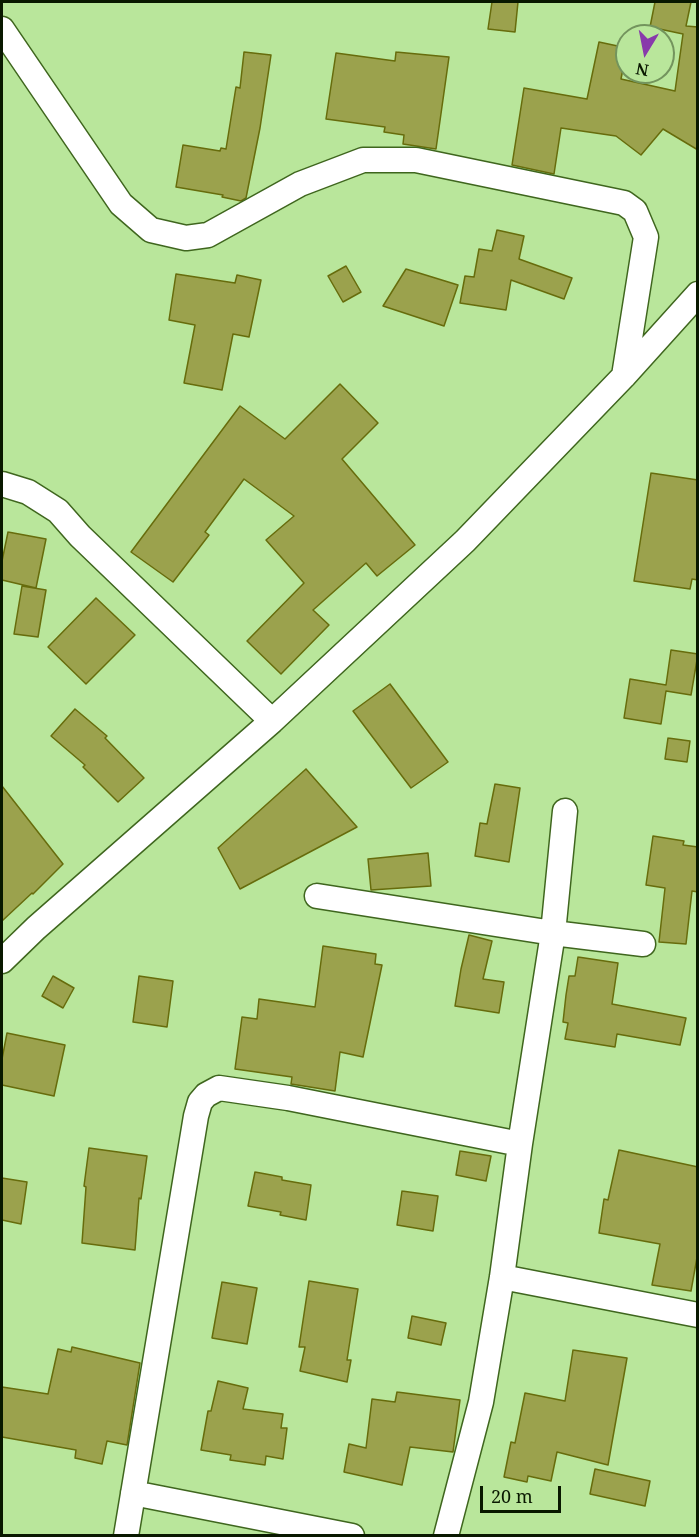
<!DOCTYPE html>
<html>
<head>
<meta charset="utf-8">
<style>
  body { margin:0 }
  #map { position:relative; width:699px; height:1537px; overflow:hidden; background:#b9e69b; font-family:"Noto Serif",serif }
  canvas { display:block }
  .frame { position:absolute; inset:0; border:3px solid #091800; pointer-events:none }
  .north { position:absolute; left:615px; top:24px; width:60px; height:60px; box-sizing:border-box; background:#b9e69b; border:2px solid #73945d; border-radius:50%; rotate:190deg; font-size:16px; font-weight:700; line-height:24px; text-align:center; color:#091800 }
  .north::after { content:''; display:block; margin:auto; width:21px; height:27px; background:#883aab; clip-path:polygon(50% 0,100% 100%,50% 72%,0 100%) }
  .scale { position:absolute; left:480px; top:1486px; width:81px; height:27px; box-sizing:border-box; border:3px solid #091800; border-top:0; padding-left:8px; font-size:18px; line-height:21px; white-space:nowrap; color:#091800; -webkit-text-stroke:4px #b9e69b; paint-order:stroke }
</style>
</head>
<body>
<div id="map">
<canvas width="699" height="1537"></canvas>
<div class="frame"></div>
<div class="north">N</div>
<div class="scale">20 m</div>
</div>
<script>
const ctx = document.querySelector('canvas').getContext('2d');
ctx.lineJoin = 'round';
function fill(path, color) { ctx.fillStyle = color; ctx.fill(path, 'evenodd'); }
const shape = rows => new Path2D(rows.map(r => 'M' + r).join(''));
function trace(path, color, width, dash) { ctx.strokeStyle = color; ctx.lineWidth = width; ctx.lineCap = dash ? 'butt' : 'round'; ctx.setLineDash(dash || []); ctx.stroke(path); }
const building = shape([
  [492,2,518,2,515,32,488,29,492,2],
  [655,2,691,2,686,26,698,27,698,150,663,129,641,155,616,136,561,128,554,174,512,165,524,88,587,99,599,42,627,48,621,79,675,91,683,34,650,27,655,2],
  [244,52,271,55,260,128,246,198,241,201,222,197,223,195,176,187,183,145,220,151,221,148,226,149,236,87,240,88,244,52],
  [396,52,449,57,436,149,403,144,404,135,384,132,385,127,326,119,336,53,395,61,396,52],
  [497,230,524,236,519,259,572,278,564,299,511,280,506,310,460,303,465,276,474,277,479,249,492,251,497,230],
  [346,266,361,292,343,302,328,276,346,266],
  [406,269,458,285,444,326,383,306,406,269],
  [176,274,235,283,237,275,261,280,249,337,233,334,222,390,184,383,195,325,169,320,176,274],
  [340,384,378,423,342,459,415,545,377,576,366,563,313,610,329,625,281,674,247,641,304,583,266,540,294,516,244,479,205,532,209,535,173,582,131,552,240,406,285,439,340,384],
  [651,473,698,480,698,580,692,579,690,589,634,581,651,473],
  [8,532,46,539,36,588,2,580,2,561,8,532],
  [22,586,46,590,38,637,14,634,22,586],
  [96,598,135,635,86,684,48,647,96,598],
  [671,650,698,654,691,695,666,691,661,724,624,718,630,679,666,685,671,650],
  [390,684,448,762,411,788,353,711,390,684],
  [75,709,107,736,105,738,144,778,118,802,83,767,85,765,51,736,75,709],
  [668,738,690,741,687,762,665,759,668,738],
  [306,769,357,827,240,889,218,848,306,769],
  [495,784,520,788,509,862,475,856,480,823,487,824,495,784],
  [2,786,63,864,33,894,32,893,2,921,2,786],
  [653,836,684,841,683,845,698,847,698,892,692,891,686,944,659,942,665,888,646,885,653,836],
  [428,853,431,886,371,890,368,859,428,853],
  [469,935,492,941,483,979,504,982,499,1013,455,1006,461,969,469,935],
  [323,946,376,954,375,964,382,965,363,1057,340,1052,335,1091,291,1084,292,1077,235,1069,242,1017,257,1019,259,999,315,1007,323,946],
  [578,957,618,963,612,1004,686,1018,680,1045,617,1034,615,1047,565,1039,568,1023,563,1022,566,995,569,976,575,976,578,957],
  [53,976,74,988,63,1008,42,996,53,976],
  [139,976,173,981,167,1027,133,1022,139,976],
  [7,1033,65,1045,54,1096,2,1085,2,1059,7,1033],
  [89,1148,147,1156,141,1199,139,1198,135,1250,82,1243,86,1187,84,1186,89,1148],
  [619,1150,698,1167,698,1252,691,1291,652,1285,660,1244,599,1233,604,1199,608,1200,619,1150],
  [460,1151,491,1156,486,1181,456,1175,460,1151],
  [255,1172,282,1177,282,1180,311,1185,306,1220,280,1215,281,1212,248,1206,255,1172],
  [2,1178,27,1182,21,1224,2,1220,2,1178],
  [402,1191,438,1196,433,1231,397,1225,402,1191],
  [309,1281,358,1289,347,1360,351,1360,347,1382,300,1371,305,1347,299,1347,309,1281],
  [222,1282,257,1288,247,1344,212,1338,222,1282],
  [412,1316,446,1323,441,1345,408,1338,412,1316],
  [72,1347,140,1363,127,1445,107,1441,102,1464,75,1458,76,1450,2,1437,2,1387,48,1394,58,1349,71,1352,72,1347],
  [573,1350,627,1358,608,1465,557,1452,551,1481,528,1476,527,1482,504,1477,511,1442,515,1443,525,1393,565,1401,573,1350],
  [218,1381,248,1388,243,1409,283,1414,281,1428,287,1428,283,1459,266,1456,265,1465,230,1460,231,1455,201,1450,208,1411,211,1411,218,1381],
  [397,1392,460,1400,453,1452,410,1447,402,1485,344,1472,349,1444,366,1448,372,1399,395,1402,397,1392],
  [595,1469,650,1481,645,1506,590,1494,595,1469]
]);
fill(building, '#9ba24d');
trace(building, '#676c0c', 1.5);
const street = shape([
  [2,29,121,204,151,230,186,238,208,235,300,184,363,160,416,160,624,203,635,211,646,237,624,376],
  [2,484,28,492,58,511,80,536,272,721],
  [317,896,553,933,643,944],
  [2,961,36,928,272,721,465,541,624,376,698,294],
  [520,1144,553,933,565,811],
  [502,1277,698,1315],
  [133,1493,352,1536],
  [126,1536,196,1116,200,1102,206,1095,219,1088,288,1098,520,1144,502,1277,481,1402,446,1536]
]);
trace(street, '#3f661e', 27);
trace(street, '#fff', 24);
</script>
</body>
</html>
